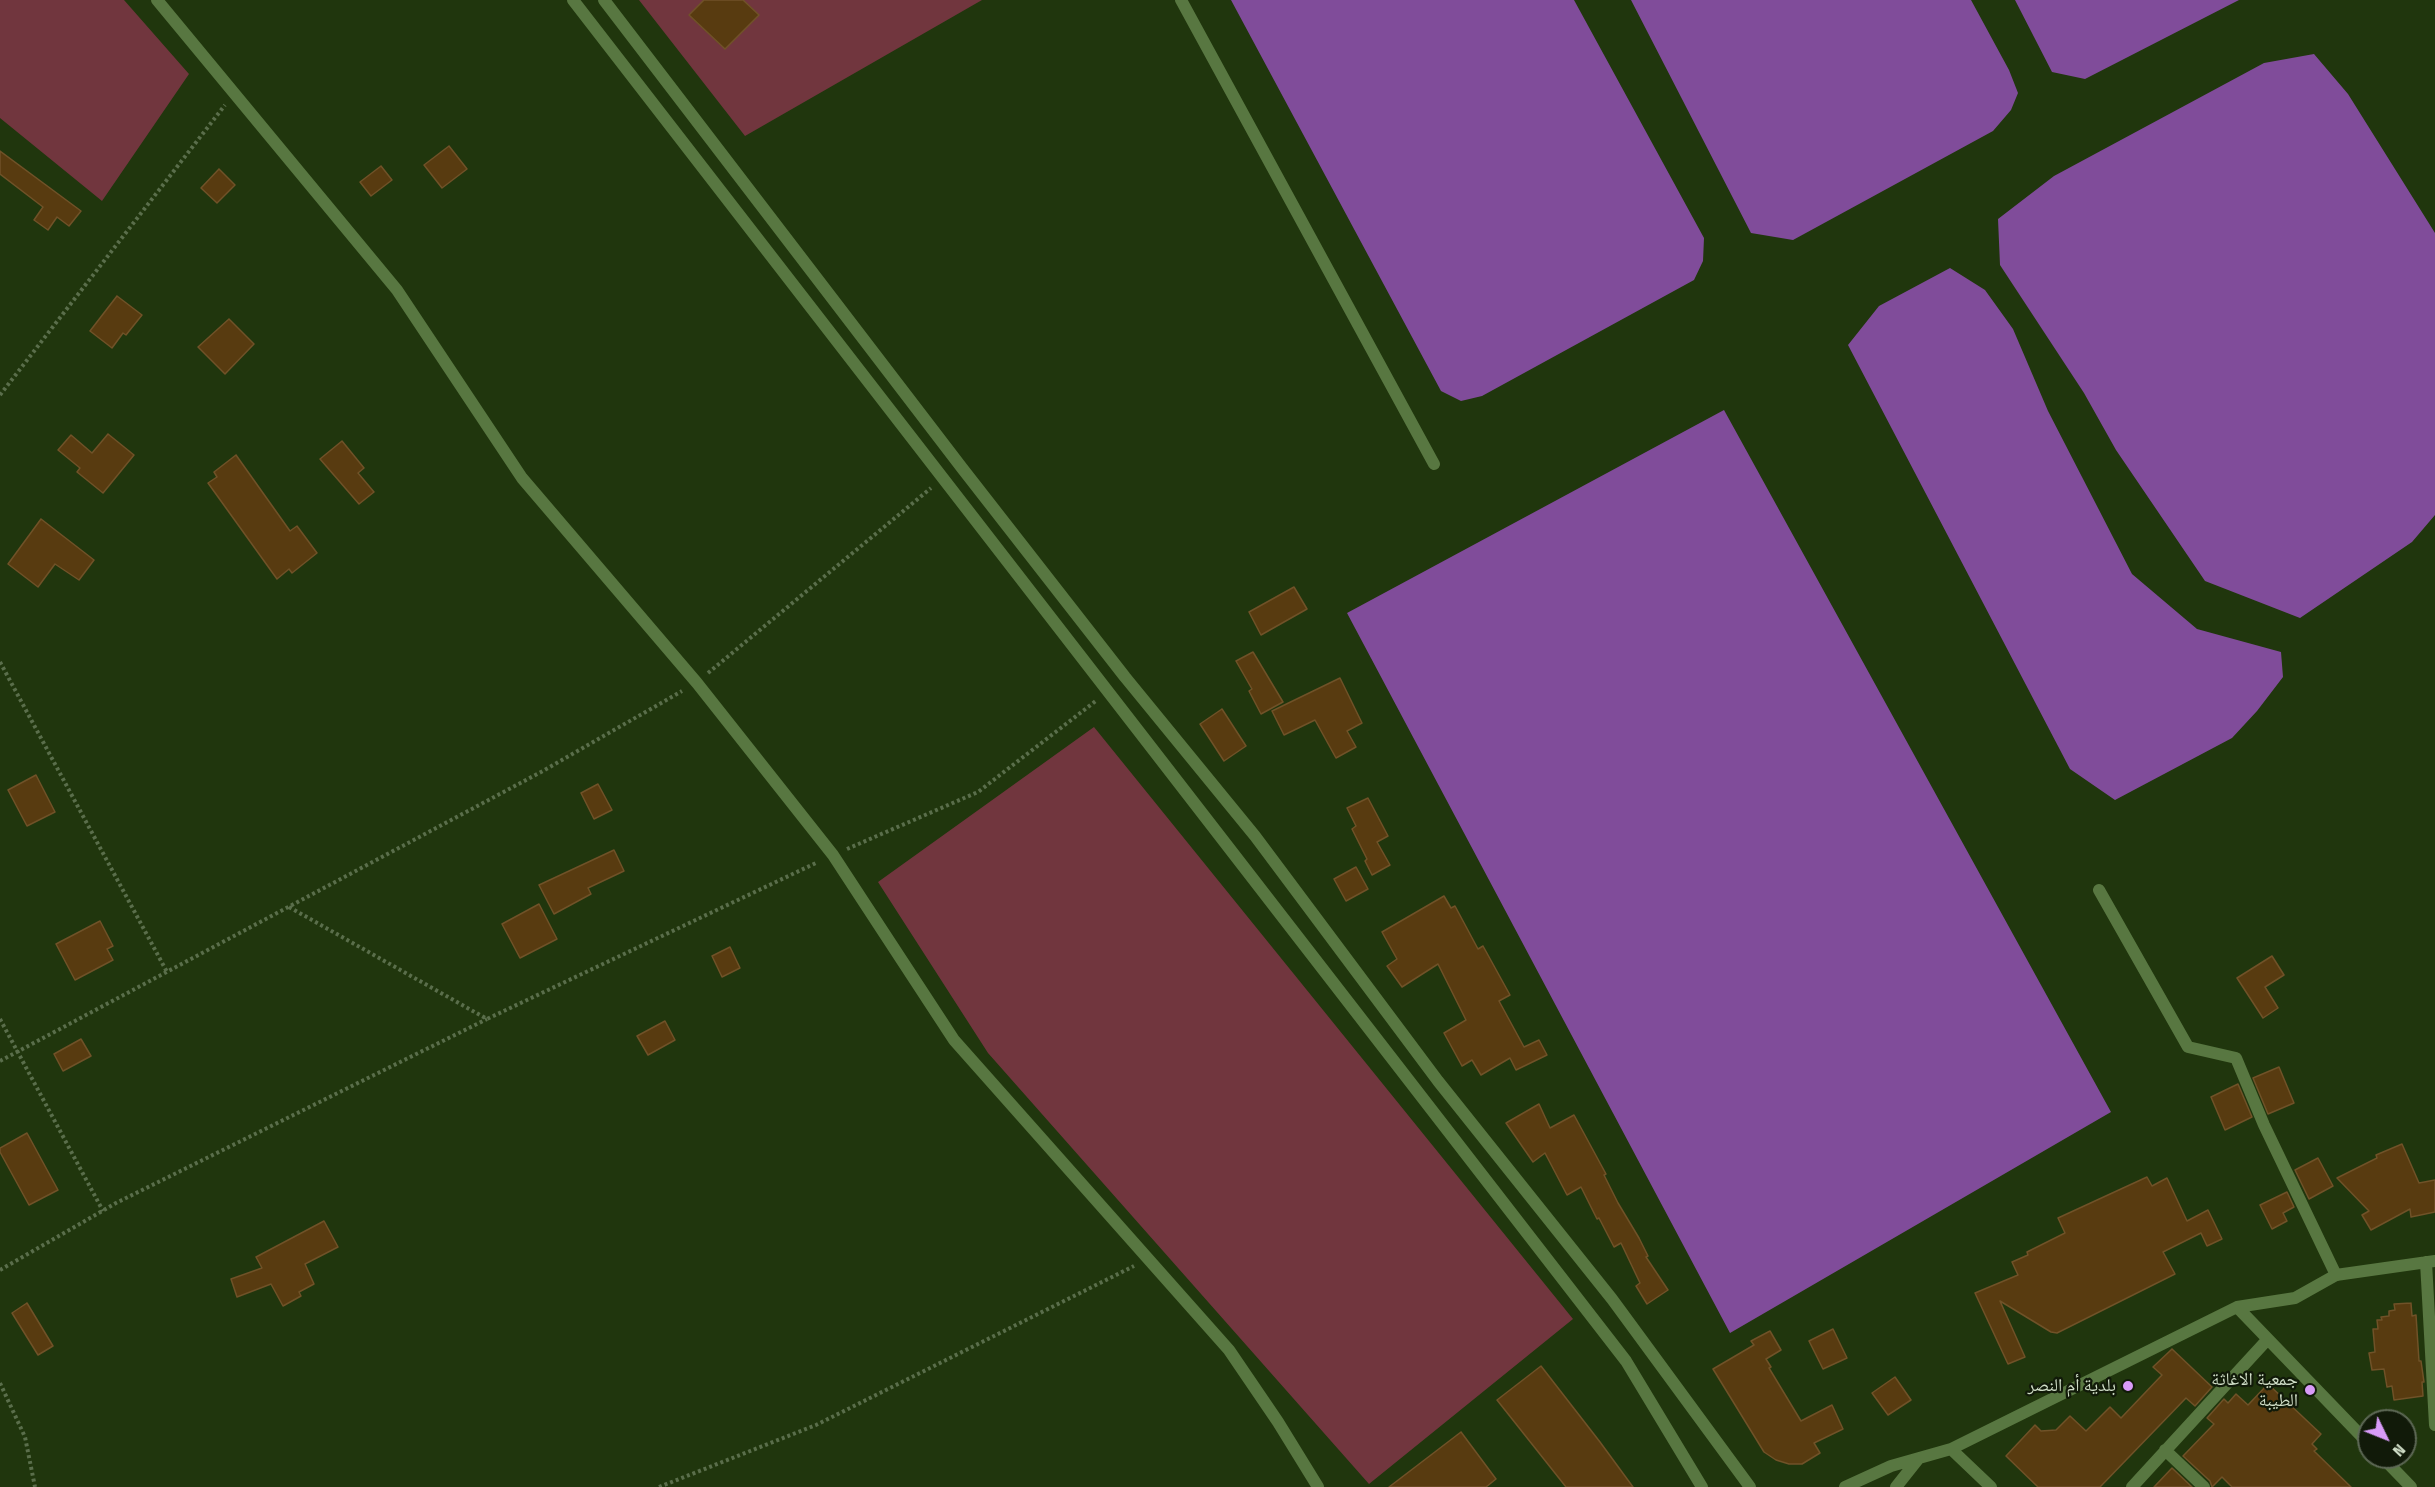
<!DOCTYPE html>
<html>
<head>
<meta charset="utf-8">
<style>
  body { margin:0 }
  #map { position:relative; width:2435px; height:1487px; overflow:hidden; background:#20360d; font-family:"Fira Sans Condensed",sans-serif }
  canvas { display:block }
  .north { position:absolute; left:2357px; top:1409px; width:60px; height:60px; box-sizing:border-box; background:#111a09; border:2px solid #5d6855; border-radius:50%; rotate:133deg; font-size:16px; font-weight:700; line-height:24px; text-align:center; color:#d0dec7 }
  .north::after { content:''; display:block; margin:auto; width:21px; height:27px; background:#d89bf8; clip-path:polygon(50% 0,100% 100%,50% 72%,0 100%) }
</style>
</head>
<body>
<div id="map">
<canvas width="2435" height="1487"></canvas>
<div class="north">N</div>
</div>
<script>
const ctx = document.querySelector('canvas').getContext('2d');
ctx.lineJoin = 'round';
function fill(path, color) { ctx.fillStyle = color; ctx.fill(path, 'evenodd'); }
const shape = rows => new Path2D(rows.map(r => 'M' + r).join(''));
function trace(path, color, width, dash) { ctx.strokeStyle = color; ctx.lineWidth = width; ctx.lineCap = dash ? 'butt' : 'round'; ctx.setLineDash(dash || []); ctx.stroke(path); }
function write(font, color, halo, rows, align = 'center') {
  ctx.font = font + ' "Fira Sans Condensed","Noto Naskh Arabic",sans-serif'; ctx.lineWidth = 4.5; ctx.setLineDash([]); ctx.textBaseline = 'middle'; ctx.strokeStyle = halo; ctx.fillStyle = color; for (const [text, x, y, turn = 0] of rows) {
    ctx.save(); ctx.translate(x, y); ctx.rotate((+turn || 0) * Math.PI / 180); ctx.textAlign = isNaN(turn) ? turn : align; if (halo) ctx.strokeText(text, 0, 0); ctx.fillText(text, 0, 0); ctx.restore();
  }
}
fill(shape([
  [0,0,124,0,189,74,102,201,0,118],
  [639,0,982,0,745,136],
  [1094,727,1573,1319,1369,1484,988,1053,878,882]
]), '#71363e');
fill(shape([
  [1231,0,1574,0,1704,238,1703,261,1694,280,1482,396,1461,401,1441,391],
  [1631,0,1971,0,2009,70,2018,93,2011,110,1993,131,1793,240,1751,233],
  [2015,0,2239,0,2085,79,2052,72],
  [2314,54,2348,94,2435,233,2435,515,2412,542,2300,618,2205,581,2116,450,2084,393,2000,265,1998,219,2054,176,2264,63],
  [1950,268,1985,290,2013,329,2048,411,2132,574,2197,629,2281,652,2283,677,2257,711,2232,738,2115,800,2070,769,1848,345,1879,306],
  [1724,410,2111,1112,1730,1333,1347,613]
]), '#804c9a');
const building = shape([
  [704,0,743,0,759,15,725,49,689,15,704,0],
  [449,146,467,169,442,188,424,165,449,146],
  [0,151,81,211,69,226,57,217,48,230,34,220,43,207,0,174,0,151],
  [381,166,392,180,371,196,360,182,381,166],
  [219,169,235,185,217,203,201,188,219,169],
  [117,296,142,315,126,335,123,333,112,348,90,331,117,296],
  [229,319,254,344,225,374,198,347,229,319],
  [108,434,134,455,103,493,77,472,80,468,58,450,71,435,92,453,108,434],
  [342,441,364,468,358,473,374,492,359,504,320,459,342,441],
  [236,455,290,531,297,526,317,553,292,573,289,569,277,579,208,483,217,477,214,472,236,455],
  [41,519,94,560,79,580,55,564,38,587,8,564,41,519],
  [1294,587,1307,609,1261,635,1249,612,1294,587],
  [1253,652,1283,702,1261,714,1249,691,1252,689,1236,661,1253,652],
  [1340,678,1362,723,1347,731,1356,747,1336,758,1315,720,1284,735,1272,711,1340,678],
  [1222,709,1246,746,1224,761,1200,724,1222,709],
  [36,775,55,812,27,826,8,790,36,775],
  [598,784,612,810,594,819,581,793,598,784],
  [1368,798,1388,836,1377,842,1390,865,1372,875,1365,861,1367,859,1352,829,1356,826,1347,808,1368,798],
  [614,850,624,871,588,888,591,894,554,914,539,885,614,850],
  [1356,867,1368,889,1346,901,1334,879,1356,867],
  [1444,896,1451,908,1455,906,1478,949,1483,946,1510,995,1499,1001,1524,1047,1539,1040,1547,1055,1516,1070,1510,1058,1481,1075,1472,1060,1462,1066,1444,1033,1466,1020,1438,964,1402,987,1387,966,1397,959,1382,932,1444,896],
  [539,904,557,939,520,958,502,924,539,904],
  [100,921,113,946,107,949,113,960,75,980,56,944,100,921],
  [730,947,740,968,722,977,712,956,730,947],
  [2272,956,2284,975,2265,987,2278,1008,2263,1018,2237,978,2272,956],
  [665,1021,675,1040,648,1055,637,1036,665,1021],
  [81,1039,91,1056,63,1071,54,1054,81,1039],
  [2279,1067,2294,1103,2268,1114,2253,1078,2279,1067],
  [2238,1084,2252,1117,2225,1130,2211,1097,2238,1084],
  [1539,1104,1550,1128,1574,1115,1606,1174,1604,1175,1618,1203,1639,1238,1648,1256,1646,1257,1668,1290,1647,1304,1636,1286,1640,1283,1621,1243,1614,1247,1599,1218,1597,1219,1581,1187,1567,1195,1545,1153,1533,1162,1506,1123,1539,1104],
  [27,1133,58,1190,29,1205,0,1152,0,1148,27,1133],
  [2402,1144,2419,1183,2435,1180,2435,1212,2411,1217,2410,1209,2371,1230,2362,1215,2369,1211,2337,1178,2377,1158,2376,1155,2402,1144],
  [2318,1158,2333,1186,2309,1199,2295,1170,2318,1158],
  [2147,1177,2152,1186,2167,1178,2187,1221,2208,1210,2222,1239,2207,1246,2201,1233,2163,1252,2175,1274,2057,1333,2051,1332,2000,1301,2025,1357,2008,1364,1975,1293,2018,1275,2012,1262,2028,1255,2027,1252,2065,1233,2058,1218,2147,1177],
  [2287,1192,2294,1207,2283,1213,2287,1221,2272,1229,2260,1205,2287,1192],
  [324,1221,338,1247,305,1264,314,1284,299,1292,301,1296,283,1306,271,1284,237,1297,231,1279,262,1268,256,1257,324,1221],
  [27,1303,53,1346,38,1355,12,1313,27,1303],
  [2411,1303,2412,1316,2416,1315,2419,1361,2421,1361,2424,1382,2422,1382,2423,1396,2394,1400,2392,1386,2387,1387,2384,1369,2372,1370,2369,1353,2375,1352,2373,1329,2378,1329,2377,1320,2382,1320,2381,1317,2389,1316,2389,1311,2395,1310,2394,1304,2411,1303],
  [1833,1329,1847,1358,1823,1369,1809,1341,1833,1329],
  [1770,1331,1781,1350,1766,1359,1771,1367,1769,1368,1801,1421,1832,1405,1843,1429,1814,1443,1820,1453,1802,1464,1789,1464,1776,1460,1764,1452,1713,1369,1754,1345,1751,1341,1770,1331],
  [2172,1349,2212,1387,2195,1406,2186,1398,2100,1487,2038,1487,2006,1456,2035,1425,2041,1431,2056,1430,2070,1416,2086,1431,2110,1407,2121,1418,2162,1375,2153,1367,2172,1349],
  [1541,1366,1600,1442,1633,1487,1566,1487,1497,1400,1541,1366],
  [1895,1377,1911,1400,1888,1415,1872,1393,1895,1377],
  [2268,1384,2321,1434,2312,1444,2317,1449,2314,1451,2351,1487,2232,1487,2222,1477,2212,1487,2210,1481,2183,1456,2214,1424,2207,1418,2224,1399,2228,1403,2236,1394,2248,1405,2268,1384],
  [1461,1432,1496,1479,1486,1487,1389,1487,1461,1432],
  [2172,1468,2192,1487,2154,1487,2172,1468]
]);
fill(building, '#583b10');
trace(building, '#705228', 1.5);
trace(shape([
  [0,395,225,105],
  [0,662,167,972],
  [708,673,931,488],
  [847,849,978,792,1097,700],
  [289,907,487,1019,818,862],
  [0,1019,103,1211],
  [0,1061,541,772,682,691],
  [0,1270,116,1203,487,1019],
  [0,1383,25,1437,35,1487],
  [659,1487,816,1425,1134,1266]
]), '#5a6e4b', 4, [3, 3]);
trace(shape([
  [1181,0,1434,464],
  [2099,890,2188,1047,2236,1058,2264,1125,2336,1275]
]), '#587741', 12);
trace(shape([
  [157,0,397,290,522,478,697,683,833,855,954,1040,1229,1350,1278,1422,1318,1487],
  [2426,1262,2435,1425],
  [2237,1307,2369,1444],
  [1951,1449,1991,1487],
  [2165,1450,2204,1487],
  [2382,1457,2411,1487],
  [1845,1487,1891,1466,1951,1449,2237,1307,2295,1298,2336,1275,2435,1261],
  [1896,1487,1919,1458],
  [2132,1487,2267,1340]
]), '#587741', 12);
trace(shape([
  [573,0,1626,1361,1702,1487],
  [604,0,962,468,1125,677,1255,836,1438,1081,1612,1299,1750,1487]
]), '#587741', 12);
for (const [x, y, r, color] of [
  [2128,1386,6,"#d89bf8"],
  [2310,1390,6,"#d89bf8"]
]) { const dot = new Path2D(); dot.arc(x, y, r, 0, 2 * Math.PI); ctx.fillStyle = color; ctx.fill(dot); trace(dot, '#111a09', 2); }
write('18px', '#d0dec7', '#111a09', [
  ["جمعية الاغاثة",2298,1380],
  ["الطيبة",2298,1401],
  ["بلدية أم النصر",2116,1386]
], 'right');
</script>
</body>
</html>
